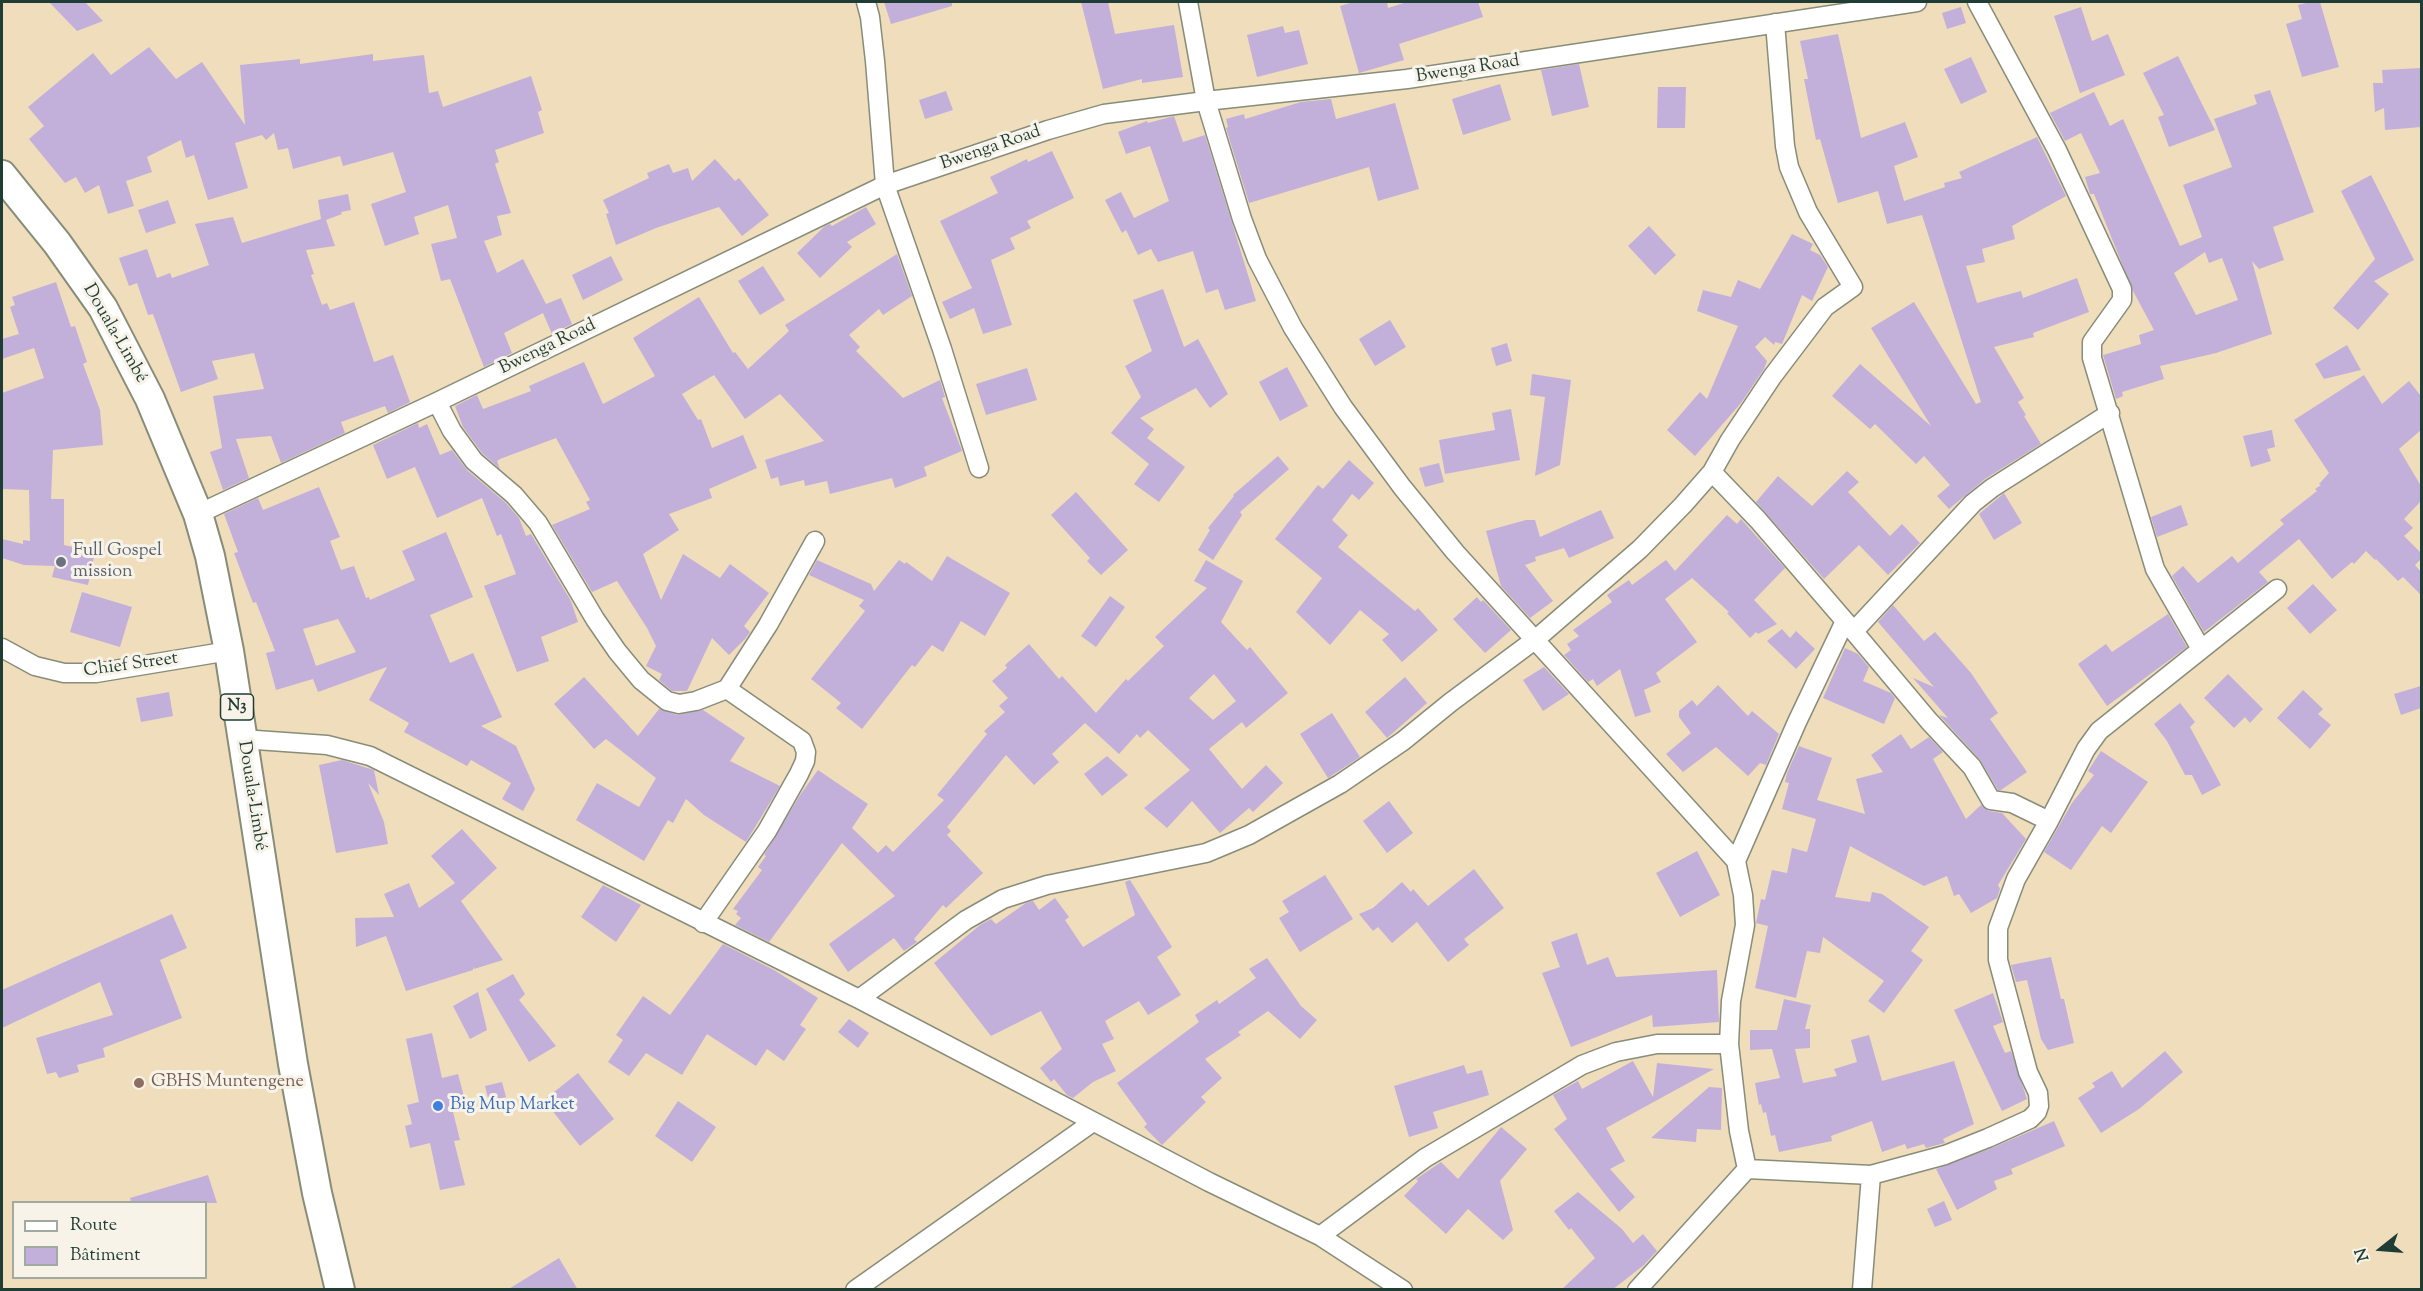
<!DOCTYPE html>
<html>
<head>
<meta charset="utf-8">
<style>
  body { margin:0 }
  #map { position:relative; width:2423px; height:1291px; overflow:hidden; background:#efddbb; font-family:"Sorts Mill Goudy",serif }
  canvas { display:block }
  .frame { position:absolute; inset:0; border:3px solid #1f3d34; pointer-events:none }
  .legend { position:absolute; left:12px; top:1201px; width:195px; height:78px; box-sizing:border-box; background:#f7f3e8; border:2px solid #a1aaa0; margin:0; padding:8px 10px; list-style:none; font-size:18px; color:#1f3d34 }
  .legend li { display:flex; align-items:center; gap:12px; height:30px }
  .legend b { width:30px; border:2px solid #a1aaa0 }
  .north { position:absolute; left:2351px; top:1219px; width:60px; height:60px; -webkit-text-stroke:4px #f7f3e8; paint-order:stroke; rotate:253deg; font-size:16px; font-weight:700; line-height:24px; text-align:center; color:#1f3d34 }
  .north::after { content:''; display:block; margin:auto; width:21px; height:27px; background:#1f3d34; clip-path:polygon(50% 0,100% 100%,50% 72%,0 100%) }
</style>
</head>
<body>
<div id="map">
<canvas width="2423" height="1291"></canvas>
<div class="frame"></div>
<ul class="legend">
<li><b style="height:8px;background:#fff"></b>Route</li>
<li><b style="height:16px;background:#c2b0db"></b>Bâtiment</li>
</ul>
<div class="north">N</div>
</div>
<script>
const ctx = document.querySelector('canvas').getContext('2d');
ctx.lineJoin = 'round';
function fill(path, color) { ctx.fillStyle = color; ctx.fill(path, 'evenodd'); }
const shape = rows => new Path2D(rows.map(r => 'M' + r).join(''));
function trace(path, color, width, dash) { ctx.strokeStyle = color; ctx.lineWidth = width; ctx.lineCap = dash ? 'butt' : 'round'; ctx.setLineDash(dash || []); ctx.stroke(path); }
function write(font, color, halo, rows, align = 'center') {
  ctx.font = font + ' "Sorts Mill Goudy",serif'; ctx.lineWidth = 6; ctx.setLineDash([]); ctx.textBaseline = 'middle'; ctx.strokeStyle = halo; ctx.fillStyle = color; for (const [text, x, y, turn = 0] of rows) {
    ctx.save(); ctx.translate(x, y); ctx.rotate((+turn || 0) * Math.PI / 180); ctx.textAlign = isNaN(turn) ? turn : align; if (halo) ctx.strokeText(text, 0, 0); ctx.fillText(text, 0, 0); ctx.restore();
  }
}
fill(shape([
  [49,2,85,2,103,21,77,31],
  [884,2,952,2,952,6,891,24],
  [1081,2,1108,2,1115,34,1174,25,1183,77,1142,83,1142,79,1103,89],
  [1354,2,1387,2,1388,8,1407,2,1478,2,1483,17,1399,44,1404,60,1359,73,1340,6],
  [2310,2,2320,2,2339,67,2302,77,2286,24,2302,19,2298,5],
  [1961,7,1966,23,1947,29,1942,13],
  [2081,7,2092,41,2108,34,2125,75,2080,93,2054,16],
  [1283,26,1285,33,1299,30,1308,64,1257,77,1247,35],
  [1838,34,1861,138,1905,122,1918,157,1894,166,1904,201,1945,187,1944,183,1962,178,1959,172,2037,137,2066,196,2012,226,2015,239,1982,249,1985,262,1966,266,1977,303,2021,291,2023,298,2077,278,2089,312,2033,333,2034,337,1994,347,2024,398,2018,402,2026,415,2024,416,2041,444,1985,479,1949,509,1937,496,1950,485,1924,456,1916,464,1875,424,1870,429,1832,396,1860,364,1931,426,1871,328,1914,302,1976,404,1981,402,1922,215,1887,224,1878,191,1838,203,1820,139,1816,140,1804,79,1808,79,1800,41],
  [149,47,176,79,202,62,245,125,240,65,300,59,300,64,373,54,373,61,424,55,429,93,438,91,443,107,531,76,542,110,538,112,544,133,495,150,499,162,495,164,511,213,497,216,502,235,484,241,497,273,523,259,546,304,561,298,572,324,552,334,543,313,504,333,512,353,484,367,450,279,441,281,431,244,457,238,448,205,414,217,419,234,385,246,371,204,406,192,393,152,343,166,340,156,293,169,288,148,278,150,274,133,266,140,262,135,235,143,248,188,208,200,194,155,186,158,181,140,147,157,152,172,126,181,134,206,108,214,99,185,85,193,76,177,65,183,29,139,44,126,28,107,93,53,111,75],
  [2178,56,2215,130,2169,147,2158,117,2164,115,2143,73],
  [1971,57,1987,92,1961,104,1944,69],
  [1579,64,1589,107,1552,116,1541,70],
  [2421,68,2421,127,2385,130,2384,108,2375,112,2373,83,2383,83,2382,70],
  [1500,84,1511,120,1463,135,1452,99],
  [1658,87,1686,87,1685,128,1657,128],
  [2270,90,2314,212,2273,227,2284,260,2259,269,2252,261,2272,334,2216,353,2160,366,2164,379,2122,392,2123,396,2116,399,2103,355,2141,344,2139,335,2154,330,2133,291,2094,194,2090,194,2085,177,2100,173,2081,133,2065,141,2050,113,2094,92,2110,126,2123,119,2180,246,2202,237,2183,185,2232,167,2214,119,2257,104,2254,95],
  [2205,252,2209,263,2222,258,2238,300,2196,315,2174,273],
  [946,91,953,110,925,119,919,100],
  [1331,99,1336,119,1395,103,1419,189,1378,201,1369,167,1249,203,1226,128,1228,127,1226,119,1244,114,1245,119,1301,102],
  [1174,116,1183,142,1205,135,1256,301,1225,310,1218,289,1206,293,1193,251,1158,262,1151,249,1138,255,1126,230,1122,233,1105,200,1121,192,1134,218,1169,201,1150,146,1126,154,1118,132,1147,121,1148,123],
  [1052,151,1074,198,1027,221,1031,228,1010,238,1015,249,991,260,1012,325,983,334,974,308,950,319,942,302,972,288,940,221,998,193,990,177,1027,159,1028,162],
  [715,159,735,181,739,178,769,215,742,236,719,207,656,228,616,245,606,214,609,213,603,200,649,178,647,173,669,164,673,173,688,168,692,181],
  [2371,175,2414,260,2374,281,2389,294,2358,330,2333,308,2375,259,2341,191],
  [348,194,351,210,341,212,342,214,326,220,335,246,306,250,314,274,311,275,322,305,327,303,330,310,354,302,374,362,393,355,410,402,388,413,385,406,341,422,345,433,281,463,271,436,236,439,249,478,223,490,210,452,222,448,213,396,264,389,254,353,212,361,218,379,181,392,153,314,148,315,137,283,129,286,119,258,147,249,157,278,170,273,172,278,209,265,195,224,233,217,242,243,321,219,318,200],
  [168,200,176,223,146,233,138,210],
  [866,207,876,224,847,242,852,247,820,278,797,253,825,226,830,224,832,226],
  [1649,226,1676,255,1655,275,1628,246],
  [1792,234,1813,244,1810,250,1820,255,1828,267,1812,301,1802,295,1782,344,1775,342,1774,345,1765,337,1755,347,1767,361,1764,369,1741,403,1695,456,1667,430,1700,392,1707,399,1738,326,1697,311,1703,290,1731,297,1738,280,1760,289],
  [897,254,912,296,883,315,879,309,849,335,860,347,856,351,903,398,940,380,945,397,942,398,962,451,924,467,927,476,895,488,892,478,830,494,827,481,805,486,804,480,780,486,778,477,771,479,765,460,824,441,780,394,745,419,714,375,682,394,698,420,701,419,712,448,743,435,757,468,709,489,712,498,669,514,679,530,643,554,661,600,683,554,720,578,730,564,769,593,744,626,750,632,745,639,729,655,712,638,687,691,672,691,659,680,662,674,646,666,656,646,647,628,617,581,592,592,552,525,590,509,586,502,590,500,556,438,500,459,497,461,500,469,482,453,463,427,455,406,477,395,483,409,531,391,529,386,584,362,603,404,655,376,633,338,699,297,733,353,735,352,748,369,789,331,785,325],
  [611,256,623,280,583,300,572,275],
  [763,266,785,300,760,315,738,281],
  [56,282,71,327,75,326,87,362,83,364,100,410,103,445,53,450,51,499,64,499,64,545,95,552,88,585,52,577,55,566,24,565,2,558,2,539,23,544,23,540,30,541,29,490,2,489,2,393,44,378,34,348,2,359,2,339,19,334,10,307,15,305,12,297],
  [1163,289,1184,347,1198,339,1228,394,1210,408,1196,388,1140,418,1154,429,1147,438,1185,467,1159,502,1134,484,1149,464,1111,433,1141,397,1125,366,1152,351,1133,300],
  [1390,320,1406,347,1375,366,1359,339],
  [1507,343,1512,361,1496,366,1491,348],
  [2347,345,2361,370,2324,379,2315,364],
  [1287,367,1308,406,1280,421,1259,382],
  [1027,368,1037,400,986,415,976,384],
  [1532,374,1571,380,1560,465,1535,476,1545,397,1530,395],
  [2364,375,2382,404,2409,381,2421,396,2421,430,2399,449,2421,486,2421,501,2404,519,2413,528,2404,536,2421,553,2421,559,2415,565,2421,572,2421,595,2403,577,2398,581,2376,559,2375,560,2366,551,2354,564,2352,562,2332,579,2299,539,2259,572,2268,582,2204,632,2172,576,2183,566,2198,583,2232,556,2238,563,2284,524,2280,520,2317,491,2315,489,2321,485,2319,484,2329,473,2294,420],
  [1511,409,1520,460,1445,474,1439,440,1495,430,1492,413],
  [418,423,419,428,427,424,440,455,452,450,467,470,506,503,519,518,526,536,531,534,571,601,578,622,541,637,549,661,517,672,484,586,516,574,501,534,497,536,482,498,437,518,415,467,387,479,373,445],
  [2272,430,2275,447,2267,449,2271,461,2251,467,2243,436],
  [1278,456,1289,469,1240,512,1242,515,1213,560,1198,550,1210,530,1208,528,1234,496,1233,495],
  [1349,460,1374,483,1359,500,1352,494,1332,520,1348,535,1338,547,1415,611,1418,608,1438,630,1402,662,1382,640,1389,634,1360,610,1330,645,1296,612,1322,578,1275,539,1318,485,1323,489],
  [1439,463,1444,482,1425,487,1419,468],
  [1847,471,1859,482,1848,492,1890,536,1902,524,1920,543,1888,575,1859,545,1824,579,1756,502,1778,476,1812,506],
  [319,487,340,537,330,541,341,570,354,566,366,598,369,597,370,600,415,580,402,551,446,532,473,597,430,615,450,663,473,653,502,717,481,726,516,746,535,789,523,811,502,799,511,783,471,760,467,766,404,732,409,723,369,700,387,667,318,692,313,679,276,690,266,653,275,651,256,602,253,603,234,553,238,552,224,514,258,498,263,510],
  [338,619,356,652,316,666,303,629],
  [1076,492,1128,550,1101,575,1087,561,1090,558,1051,515],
  [2004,493,2022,523,1994,540,1979,514],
  [2181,505,2188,525,2157,537,2151,517],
  [1601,510,1614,538,1569,558,1564,548,1535,557,1536,561,1525,565,1553,601,1530,618,1501,586,1486,531,1526,520,1535,520,1540,537],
  [1727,515,1737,524,1741,519,1785,568,1754,600,1777,624,1758,634,1756,632,1750,638,1727,613,1729,612,1692,578,1665,599,1697,642,1656,673,1661,682,1644,690,1651,712,1635,717,1620,669,1597,686,1593,679,1588,682,1564,655,1571,650,1567,644,1579,636,1573,630,1612,602,1607,595,1629,580,1632,585,1666,560,1675,571],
  [947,556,1010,593,985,636,961,621,943,652,932,645,915,667,912,665,862,729,836,708,841,703,811,679,865,611,859,606,864,600,809,575,817,560,871,584,874,591,899,560,905,564,906,562,932,581],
  [1206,560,1243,581,1221,622,1247,650,1250,647,1288,693,1246,728,1242,722,1209,749,1242,789,1266,765,1283,783,1253,812,1249,808,1220,833,1192,801,1167,828,1144,808,1190,770,1148,730,1140,738,1137,734,1119,754,1085,723,1052,754,1059,762,1034,785,1006,755,947,827,951,831,947,835,983,873,946,908,943,905,914,939,917,942,904,951,894,938,848,972,829,944,895,896,842,843,769,942,735,925,741,918,736,914,738,911,733,909,762,870,758,867,766,856,764,855,800,795,818,770,868,804,852,828,878,853,886,845,893,852,944,800,937,795,987,734,984,731,1005,712,999,706,1008,698,992,681,1007,668,1005,665,1029,644,1059,679,1062,676,1096,713,1126,679,1128,681,1164,646,1155,637,1207,588,1194,581],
  [1214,674,1236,701,1213,720,1189,698],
  [2313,584,2337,610,2310,634,2287,608],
  [82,592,132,607,120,647,70,632],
  [1110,596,1125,607,1096,647,1081,636],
  [1477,597,1481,602,1483,600,1511,630,1485,653,1453,619],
  [1893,605,1924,641,1935,632,1971,673,1998,713,1990,719,2027,772,2001,790,1998,790,1980,760,1939,715,1948,718,1913,678,1934,687,1878,622],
  [2168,614,2187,647,2107,706,2078,664,2106,644,2112,652],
  [1782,629,1790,638,1796,631,1815,649,1796,669,1767,641],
  [1845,648,1858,654,1869,667,1863,681,1891,693,1895,698,1884,724,1823,698],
  [1544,667,1569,694,1543,711,1523,680],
  [2228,674,2263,709,2250,723,2245,717,2234,728,2204,698],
  [584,677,638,736,659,709,677,715,703,710,745,738,730,761,780,786,746,842,704,815,686,799,673,823,668,820,644,861,576,820,597,783,639,807,656,778,606,739,594,749,554,704],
  [1405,677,1427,703,1387,738,1365,712],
  [1718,685,1748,716,1752,711,1779,734,1766,765,1760,763,1748,776,1716,747,1683,772,1666,754,1691,733,1679,717,1679,711,1692,700,1697,706],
  [2421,686,2421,708,2401,715,2394,694],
  [2303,690,2323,709,2318,714,2331,725,2310,749,2277,718],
  [169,692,173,716,141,722,136,698],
  [2180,703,2195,722,2190,727,2221,785,2202,795,2192,775,2185,775,2167,741,2154,724],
  [1332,713,1360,757,1328,778,1300,734],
  [1901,734,1911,749,1929,737,1943,752,1933,759,1966,819,1981,805,1989,811,2002,813,2026,839,1998,885,2000,889,1997,898,1971,913,1959,894,1954,896,1947,876,1924,886,1850,846,1835,897,1870,902,1872,892,1882,894,1929,927,1911,951,1923,960,1884,1013,1868,1001,1884,981,1823,937,1820,953,1807,951,1796,998,1755,988,1768,926,1756,923,1761,899,1765,900,1772,870,1787,873,1792,848,1807,852,1816,819,1782,809,1789,783,1785,782,1787,773,1799,746,1832,758,1817,800,1865,814,1856,779,1883,772,1871,755],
  [2101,751,2148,782,2111,833,2102,826,2071,870,2044,852,2072,803,2094,775,2088,771],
  [1107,756,1128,775,1102,796,1084,774],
  [342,760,374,770,379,795,368,783,384,822,388,844,336,853,319,765],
  [1389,801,1413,833,1387,853,1363,821],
  [462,829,497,868,461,901,503,960,474,969,473,967,473,970,406,991,386,936,356,947,355,918,394,917,384,894,409,883,419,908,455,883,431,856],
  [1697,851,1720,895,1680,917,1656,873],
  [1474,869,1504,908,1464,939,1469,945,1448,962,1417,922,1392,943,1378,927,1373,931,1359,914,1373,908,1402,882,1411,892,1413,889,1428,906],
  [1325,875,1353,919,1300,952,1279,918,1289,912,1282,901],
  [1130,880,1172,947,1157,957,1181,995,1148,1015,1139,1001,1105,1021,1114,1039,1102,1044,1116,1071,1093,1082,1073,1098,1067,1095,1054,1079,1051,1082,1040,1068,1062,1049,1041,1011,991,1036,934,963,980,925,991,919,996,924,1026,903,1033,901,1039,910,1055,898,1069,917,1065,920,1083,947,1135,915,1125,882],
  [603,885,641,905,616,942,581,917],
  [172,914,187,948,160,960,182,1018,103,1048,105,1057,77,1065,79,1072,59,1078,56,1072,47,1074,36,1038,113,1015,100,982,2,1028,2,990],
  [1577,933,1587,965,1608,957,1616,977,1717,970,1719,1022,1653,1027,1652,1015,1571,1047,1542,973,1560,967,1551,942],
  [723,944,774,970,818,998,800,1025,806,1029,784,1061,767,1049,756,1066,707,1034,682,1075,646,1053,629,1076,608,1062,623,1040,616,1035,643,996,670,1015],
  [2051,957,2061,999,2064,999,2074,1043,2048,1050,2041,1039,2027,980,2016,982,2011,965],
  [1267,958,1301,1006,1317,1020,1300,1039,1268,1011,1238,1032,1241,1035,1205,1059,1222,1078,1201,1097,1206,1102,1162,1145,1144,1127,1147,1124,1117,1083,1199,1022,1195,1015,1217,1000,1219,1004,1256,978,1249,969],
  [513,974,525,994,519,1000,556,1046,529,1062,486,989],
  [478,992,487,1030,470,1039,453,1006],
  [1993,993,2003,1022,1993,1026,2005,1053,2011,1051,2027,1099,2002,1111,1954,1010],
  [1784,999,1811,1005,1805,1029,1810,1029,1810,1048,1795,1049,1803,1083,1837,1076,1834,1069,1857,1062,1851,1040,1869,1035,1882,1081,1954,1061,1974,1124,1943,1139,1945,1143,1941,1144,1926,1148,1924,1144,1907,1149,1905,1144,1882,1152,1872,1121,1831,1136,1832,1141,1779,1152,1775,1135,1771,1136,1766,1112,1763,1113,1761,1104,1759,1105,1755,1083,1780,1078,1772,1049,1750,1050,1750,1030,1777,1030],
  [849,1019,869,1033,858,1048,838,1032],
  [432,1033,442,1078,458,1074,466,1104,452,1108,460,1140,454,1141,465,1185,440,1190,430,1143,410,1148,405,1126,412,1124,407,1105,419,1102,406,1039],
  [2165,1051,2183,1072,2139,1109,2101,1133,2078,1098,2095,1087,2092,1083,2112,1071,2122,1088],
  [1633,1061,1653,1097,1657,1063,1714,1069,1606,1128,1625,1161,1610,1169,1635,1197,1619,1212,1554,1129,1567,1119,1553,1095,1578,1081,1582,1089],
  [1464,1065,1467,1074,1482,1070,1489,1095,1433,1112,1438,1128,1409,1137,1394,1086],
  [578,1073,614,1119,580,1146,544,1100],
  [502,1082,506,1097,489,1102,485,1086],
  [1709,1087,1722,1088,1721,1130,1697,1129,1696,1142,1651,1138],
  [678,1101,716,1127,692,1162,655,1136],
  [2054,1121,2065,1146,2011,1169,2013,1174,1994,1181,1997,1189,1957,1210,1936,1169,1992,1148],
  [1501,1127,1527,1149,1500,1181,1513,1230,1503,1240,1468,1209,1446,1234,1404,1196,1418,1181,1416,1179,1441,1162,1458,1179],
  [208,1175,217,1203,131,1203,130,1198],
  [1578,1192,1622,1229,1633,1243,1643,1234,1657,1251,1644,1265,1612,1290,1561,1290,1595,1258,1571,1228,1569,1230,1554,1211],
  [1944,1201,1952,1220,1935,1227,1927,1209],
  [559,1258,578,1290,507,1290]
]), '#c2b0db');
const minor = shape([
  [866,2,870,17,875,61,885,185,942,349,979,468],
  [1188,2,1206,101,1242,219,1257,259,1293,328,1343,407,1402,487,1455,552,1736,861,1797,722,1845,621,1758,520,1712,472],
  [1977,2,2057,150,2122,289,2122,300,2092,342,2092,358,2155,569,2201,649],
  [437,402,452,431,474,461,514,495,538,523,595,619,617,651,641,680,667,701,679,704,696,701,727,689,768,625,815,541],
  [198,514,437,402,885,185,1048,130,1104,114,1206,101,1407,79,1917,2],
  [1854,631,1973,503,1992,488,2110,413],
  [2,648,35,666,64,673,96,673,229,651],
  [242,739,327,745,370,756,859,999,1209,1182,1320,1236,1403,1290],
  [2049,821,2086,749,2099,731,2277,589],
  [703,923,767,831,799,774,805,761,806,752,802,741,727,689],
  [859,999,966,920,1003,899,1047,885,1206,853,1249,835,1340,784,1403,741,1451,702,1536,639,1640,549,1683,505,1712,472,1730,440,1772,377,1825,307,1853,287,1808,212,1789,167,1785,146,1775,23],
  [1747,1169,1871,1175,1945,1155,1988,1138,2030,1119,2037,1112,2039,1106,2038,1093,2028,1072,1998,960,1998,928,2016,879,2049,821,2012,803,1991,800,1972,767,1929,721,1845,621],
  [1320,1236,1425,1158,1582,1065,1616,1052,1657,1044,1729,1044],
  [855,1290,1093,1122],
  [1637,1290,1747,1169,1739,1131,1729,1044,1731,1001,1745,925,1743,895,1736,861],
  [1862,1290,1871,1175]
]);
const trunk = shape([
  [2,175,57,243,103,308,150,399,198,514,210,556,229,651,293,1064,317,1193,340,1290]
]);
trace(minor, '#878d78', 21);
trace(trunk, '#878d78', 32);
trace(minor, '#fff', 18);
trace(trunk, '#fff', 28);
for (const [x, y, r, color] of [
  [61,562,6,"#6b7280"],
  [139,1083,6,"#8d6e63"],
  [438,1106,6,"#3f7fe0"]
]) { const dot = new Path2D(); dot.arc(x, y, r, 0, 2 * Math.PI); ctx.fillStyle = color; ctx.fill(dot); trace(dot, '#f7f3e8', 2); }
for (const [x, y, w] of [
  [237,707,33]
]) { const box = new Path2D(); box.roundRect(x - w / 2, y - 13, w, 26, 4.5); ctx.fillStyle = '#f7f3e8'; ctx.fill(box); trace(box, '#1f3d34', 1.5); }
write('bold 16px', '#1f3d34', null, [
  ["N3",237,707]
]);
write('18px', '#1f3d34', '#f7f3e8', [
  ["Bwenga Road",1468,70,-9],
  ["Bwenga Road",991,149,-19],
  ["Douala-Limbé",114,334,60],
  ["Bwenga Road",548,348,-26],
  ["Chief Street",131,666,-8],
  ["Douala-Limbé",251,796,81]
]);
write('18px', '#5b616d', '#f7f3e8', [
  ["Full Gospel",73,552],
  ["mission",73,573]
], 'left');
write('18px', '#785e54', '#f7f3e8', [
  ["GBHS Muntengene",151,1083]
], 'left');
write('18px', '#366cbe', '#f7f3e8', [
  ["Big Mup Market",450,1106]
], 'left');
</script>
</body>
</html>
